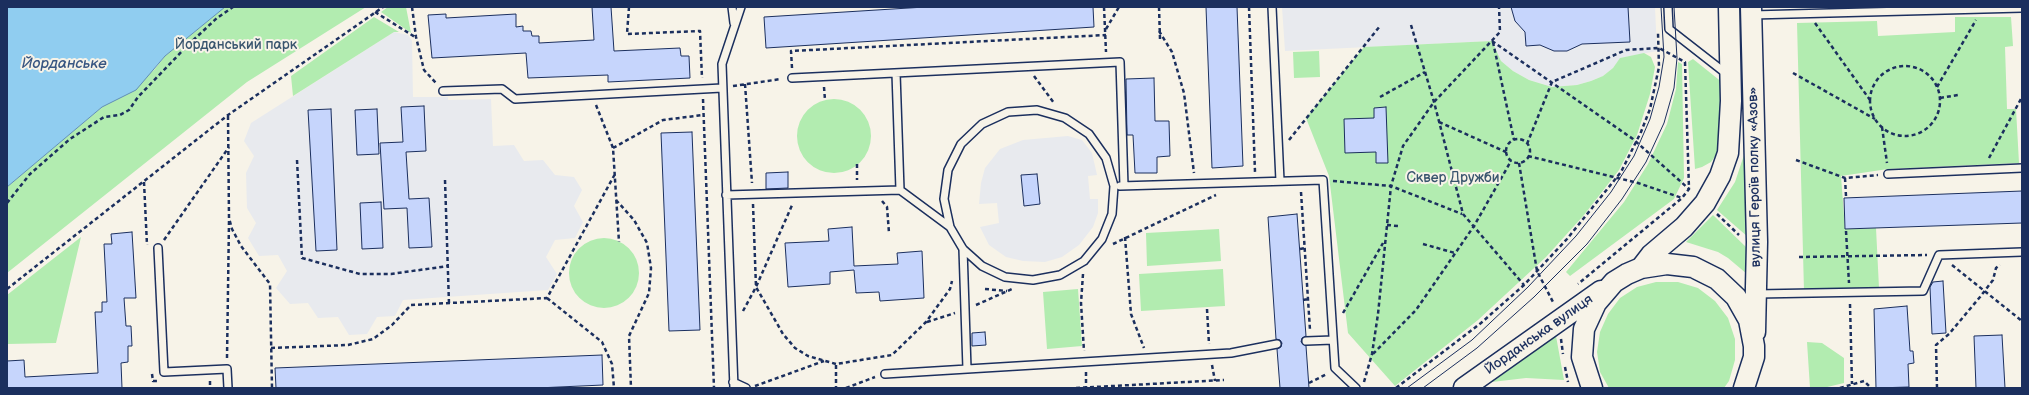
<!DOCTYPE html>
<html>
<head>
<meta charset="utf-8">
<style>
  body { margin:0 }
  #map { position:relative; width:2029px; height:395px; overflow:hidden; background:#f7f3e8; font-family:"Balsamiq Sans",sans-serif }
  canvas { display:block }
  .frame { position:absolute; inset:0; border:8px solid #1b2f5e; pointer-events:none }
</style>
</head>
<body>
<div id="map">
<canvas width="2029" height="395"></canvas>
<div class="frame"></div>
</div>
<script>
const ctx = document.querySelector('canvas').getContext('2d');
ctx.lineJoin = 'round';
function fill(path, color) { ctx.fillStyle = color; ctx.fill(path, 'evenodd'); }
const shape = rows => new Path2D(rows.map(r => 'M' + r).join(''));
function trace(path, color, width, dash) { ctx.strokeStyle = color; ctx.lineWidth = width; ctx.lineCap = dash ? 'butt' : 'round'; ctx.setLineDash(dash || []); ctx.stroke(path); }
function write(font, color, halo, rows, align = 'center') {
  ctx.font = font + ' "Balsamiq Sans",sans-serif'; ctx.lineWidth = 4; ctx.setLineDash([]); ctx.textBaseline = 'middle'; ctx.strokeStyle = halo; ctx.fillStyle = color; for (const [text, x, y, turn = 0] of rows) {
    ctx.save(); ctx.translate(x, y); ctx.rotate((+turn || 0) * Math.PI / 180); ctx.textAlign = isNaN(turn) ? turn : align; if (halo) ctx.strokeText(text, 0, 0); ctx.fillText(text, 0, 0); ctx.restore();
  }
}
fill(shape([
  [1282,7,1655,7,1657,51,1621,58,1613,68,1603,76,1591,81,1577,85,1552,87,1529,80,1513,71,1501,61,1492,41,1285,51],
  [394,32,408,35,412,41,413,97,448,97,448,100,491,99,493,146,514,145,524,161,543,160,555,175,574,177,582,190,574,206,583,222,575,238,555,240,546,257,557,274,548,290,403,300,395,316,377,317,367,334,349,335,338,317,318,318,308,303,290,304,276,288,287,271,278,255,259,256,248,238,256,223,247,208,246,173,254,156,244,141,251,123],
  [1068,136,1082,140,1092,153,1097,175,1088,176,1090,199,1098,199,1098,213,1093,227,1079,245,1062,257,1045,262,1023,261,1006,257,989,245,980,227,999,223,997,203,979,204,981,183,985,168,1000,149,1023,140]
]), '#e8eaee');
fill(shape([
  [225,7,366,7,247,82,7,273,7,187,102,107,154,70,165,56],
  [388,7,406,7,411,33,381,12],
  [374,17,399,32,394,32,293,96,291,76],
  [1955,17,2011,17,2013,46,2005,47,2007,109,2016,109,2019,163,1888,169,1841,176,1845,229,1876,228,1879,288,1804,291,1797,23,1877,21,1878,36,1955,32],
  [1492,41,1501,61,1513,71,1529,80,1552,87,1577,85,1591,81,1603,76,1613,68,1620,58,1644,53,1651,57,1655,67,1650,94,1637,135,1619,170,1584,215,1546,257,1478,320,1395,386,1348,333,1329,176,1306,118,1364,47],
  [1319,51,1320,77,1294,78,1293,52],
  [1693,59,1723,83,1719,151,1711,162,1702,167,1695,169,1688,62],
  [1678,62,1682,64,1684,178,1674,199,1570,276,1566,272,1624,202,1648,164,1667,124,1676,89],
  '797 136a37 37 0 1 1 74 0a37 37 0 1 1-74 0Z',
  [1747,146,1748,237,1717,210,1735,182],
  [1713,215,1747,248,1747,274,1728,258,1718,252,1686,242],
  [1219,229,1221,261,1147,266,1146,233],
  [81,237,56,343,7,344,7,295],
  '569 273a35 35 0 1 1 70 0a35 35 0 1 1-70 0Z',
  [1223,269,1225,306,1141,311,1139,274],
  [1656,282,1678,282,1698,288,1715,301,1728,318,1735,339,1735,360,1729,381,1724,388,1609,388,1600,372,1597,352,1600,332,1608,314,1620,298,1637,287],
  [1078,289,1082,346,1047,349,1043,292],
  [1556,336,1564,380,1526,378,1492,382],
  [1807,342,1822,343,1844,358,1844,383,1823,388,1810,388]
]), '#b2ecb0');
const water = shape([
  [7,7,225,7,165,56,136,90,102,107,7,187,7,7]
]);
fill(water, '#90cdf0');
trace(water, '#618eb6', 1);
const building = shape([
  [592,7,611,7,614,51,680,48,681,56,689,56,690,78,608,82,608,75,528,78,526,53,432,58,428,15,446,14,446,18,516,14,516,27,523,26,523,31,531,31,532,36,539,36,539,43,594,40,592,7],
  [925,7,1093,7,1094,27,766,48,764,17,925,7],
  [1206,7,1237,7,1243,166,1212,168,1206,7],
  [1511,7,1628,7,1630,42,1582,44,1567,51,1554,51,1540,45,1526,46,1525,32,1515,21,1511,7],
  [1154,78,1155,121,1169,121,1170,156,1157,157,1157,173,1135,173,1133,135,1127,135,1126,79,1154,78],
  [424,106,426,151,406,152,409,199,429,198,432,247,409,248,407,208,384,209,380,143,403,142,401,107,424,106],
  [1386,107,1388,163,1376,163,1376,152,1345,153,1344,119,1374,118,1374,108,1386,107],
  [331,109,337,250,316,251,308,110,331,109],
  [377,109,379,154,357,155,355,110,377,109],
  [692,132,700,330,669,331,661,133,692,132],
  [788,172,788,188,766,189,766,173,788,172],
  [1037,174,1040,204,1024,206,1021,175,1037,174],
  [2022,191,2022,223,1845,229,1844,198,2022,191],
  [381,202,383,248,362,249,360,203,381,202],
  [1297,214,1306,336,1302,338,1301,342,1306,346,1309,388,1280,388,1277,349,1281,347,1282,343,1280,340,1276,339,1268,217,1297,214],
  [852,227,854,266,898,264,897,253,922,251,924,298,880,301,879,292,856,293,854,270,830,272,830,284,788,287,785,243,829,241,828,229,852,227],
  [132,232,136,298,124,298,126,326,131,326,132,346,128,346,128,362,121,363,122,388,7,388,7,361,24,360,25,377,98,373,95,312,102,312,102,302,107,302,104,244,112,244,111,234,132,232],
  [1943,281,1946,333,1932,334,1930,287,1933,282,1943,281],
  [1907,306,1910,351,1913,351,1914,363,1908,364,1909,387,1876,388,1874,309,1907,306],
  [985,332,986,345,972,346,972,333,985,332],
  [2002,335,2005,388,1976,388,1974,336,2002,335],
  [602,355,603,385,537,388,276,388,275,368,602,355]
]);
fill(building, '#c6d5fc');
trace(building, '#1b2f5e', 1);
const lane = shape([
  [732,7,734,23],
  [1272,7,1280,181],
  [1668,7,1669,29,1728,75],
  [1752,15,2022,8],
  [896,73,900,190],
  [792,78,1120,62,1124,186],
  [443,91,502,89,515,99,722,88],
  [1888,174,2022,168],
  [1120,186,1323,180,1335,368,1356,388],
  [726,195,900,190,950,227,963,249,982,266,1005,277,1033,280,1060,275,1084,261,1102,239,1112,214,1114,186,1106,158,1089,134,1065,118,1037,110,1008,112,982,124,961,144,948,170,944,199,950,227],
  [158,248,164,372,227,369,228,388],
  [963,249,967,369],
  [1757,294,1923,291,1939,255,2022,252],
  [1306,341,1333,340],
  [885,374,1231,353,1277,344],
  [733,382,746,388],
  [734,388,722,64,741,7]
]);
const secondary = shape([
  [1751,7,1757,242,1755,332],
  [1641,268,1651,255,1684,227,1705,203,1720,176,1728,153,1731,101,1729,7],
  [1464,388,1601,291],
  [1592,388,1582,357,1584,329,1596,303,1614,282,1627,274,1641,268,1667,264,1693,267,1717,279,1736,297,1749,320,1754,346,1754,357,1744,388]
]);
trace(lane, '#1b2f5e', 10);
trace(secondary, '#1b2f5e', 23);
trace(shape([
  [412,7,416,37,424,70,436,83],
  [629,7,627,34,700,31,702,78],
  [1104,7,1106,52],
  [1159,7,1160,39],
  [1249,7,1255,172],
  [375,12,415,37],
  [1815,23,1870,100],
  [1411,25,1434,102,1463,214,1524,285],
  [1106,29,1119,7],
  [1159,31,1172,52,1184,93,1194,173],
  [1492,41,1633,139,1689,189],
  [1493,42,1514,140],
  '1870 101a35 35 0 1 1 70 0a35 35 0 1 1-70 0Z',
  [792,68,791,51,1106,35],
  [1793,73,1875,119],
  [1034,76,1054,103],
  [745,84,752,183],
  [733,86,781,79],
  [824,87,825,100],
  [1937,87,1976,20],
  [1380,97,1425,72],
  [1940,98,1958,95],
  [703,99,714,388],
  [596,105,613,148,619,242],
  [228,116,229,218,232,229,241,246,270,284,272,388],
  [1439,122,1506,152],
  [1882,127,1887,163],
  '1506 151a12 12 0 1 1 24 0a12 12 0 1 1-24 0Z',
  [1289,140,1380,26],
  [1527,144,1552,82,1626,50,1659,48,1685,62,1689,189,1682,198,1578,284],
  [613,148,663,120,703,115],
  [1528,156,1638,183,1682,198],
  [1989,158,2022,97],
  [297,160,302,258,360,274,391,274,448,266],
  [1796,160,1845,178,1878,175],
  [1519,163,1537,271,1554,304],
  [857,164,857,180],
  [1845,178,1846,196],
  [445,180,449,304],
  [1333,181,1391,186,1462,214],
  [144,182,147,245],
  [1301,192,1310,330],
  [616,200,634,220,647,243,651,268,649,293,629,336,631,388],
  [882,201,887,207,889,233],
  [7,203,30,174,70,139,104,117,120,115,129,110,138,97,188,45,217,18,233,7],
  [753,204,756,287,783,334,795,348,808,356,836,364,892,355,926,322,950,289,952,281],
  [1717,214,1739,235],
  [1387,225,1398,226],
  [1846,231,1849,283],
  [1125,237,1131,314,1144,348],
  [164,240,229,147],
  [1113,244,1216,195],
  [1423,244,1455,253],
  [1300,249,1305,248],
  [1799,257,1927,255],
  [1952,265,2022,321],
  [1083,274,1081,303,1084,351],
  [7,289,228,115,383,7],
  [985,289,1007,291],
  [547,298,602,342,612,364,614,388],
  [1303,300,1308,299],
  [1850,304,1852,384],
  [976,305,1012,289],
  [1207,309,1209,344],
  [743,311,756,287,793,203],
  [1343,313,1383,243],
  [927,322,955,313],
  [1561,339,1563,354],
  [271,348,348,345,373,339,392,325,411,305,547,298,615,174],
  [1373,354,1416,310,1474,226,1511,161],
  [227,358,229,221],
  [836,365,836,388],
  [1212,365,1215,381],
  [1565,367,1568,382],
  [1086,372,1086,387],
  [152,374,153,381,157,381],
  [210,381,210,388],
  [1364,382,1372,354,1378,314,1391,186,1403,146,1434,102,1500,32,1499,7],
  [1309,383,1327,374],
  [755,386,824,361],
  [846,388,875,377],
  [1076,388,1224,380],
  [1396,388,1481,323,1524,285,1567,239,1621,172,1641,132,1650,109,1659,67,1658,33],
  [1840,388,1864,381,1871,388],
  [1937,388,1936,345,1949,334,1980,297,1993,280,1996,268,2000,265]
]), '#1b2f5e', 2.5, [4, 3]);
trace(lane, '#f7f3e8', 7);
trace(secondary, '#f7f3e8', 20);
trace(shape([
  [1407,388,1472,340,1528,287,1576,236,1611,192,1634,156,1650,119,1659,87,1664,57,1661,7],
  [1423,388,1477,348,1534,297,1587,244,1622,199,1646,162,1664,123,1674,88,1677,58,1674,7]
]), '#1b2f5e', 1);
write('14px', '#39556e', '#f7f3e8', [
  ["Йорданський парк",236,45],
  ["Сквер Дружби",1453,178]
]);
write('14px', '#1b2f5e', '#f7f3e8', [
  ["вулиця Героїв полку «Азов»",1755,177,-91],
  ["Йорданська вулиця",1539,335,-35]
]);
write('italic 15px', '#385682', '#f7f3e8', [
  ["Йорданське",64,64]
]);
</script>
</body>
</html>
